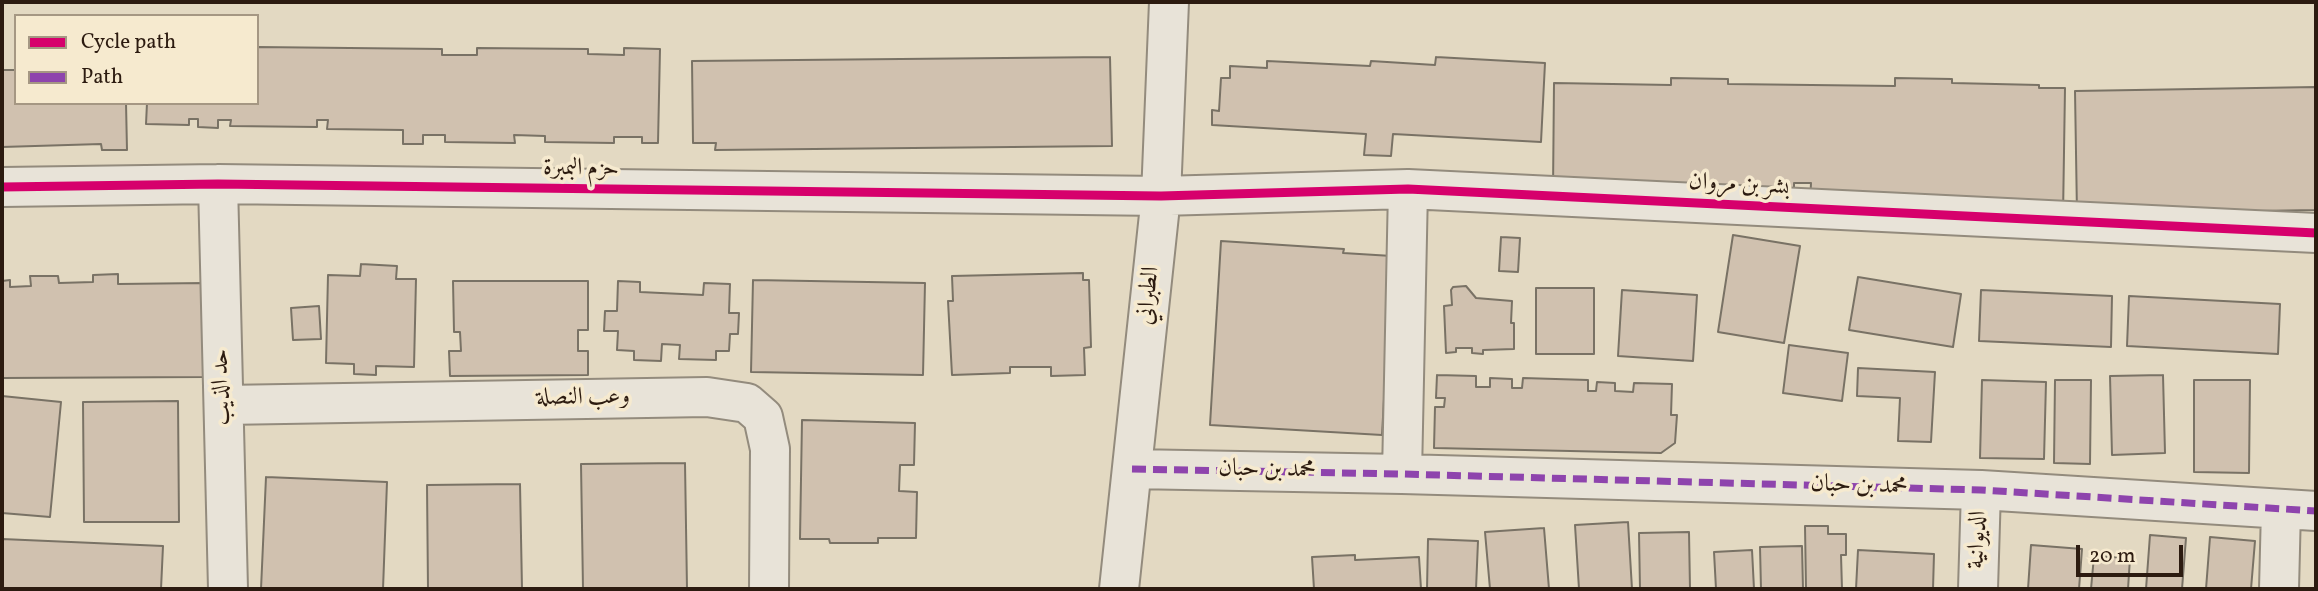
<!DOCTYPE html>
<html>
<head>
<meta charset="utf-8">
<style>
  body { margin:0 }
  #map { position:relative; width:2318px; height:591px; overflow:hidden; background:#e3d9c2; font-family:Vollkorn,serif }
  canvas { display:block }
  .frame { position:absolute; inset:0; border:4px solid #2c1b10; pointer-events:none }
  .legend { position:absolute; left:14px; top:14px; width:245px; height:91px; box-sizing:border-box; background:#f6eacf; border:2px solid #a59783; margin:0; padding:9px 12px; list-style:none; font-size:21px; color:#2c1b10 }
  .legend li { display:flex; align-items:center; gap:14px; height:35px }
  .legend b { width:35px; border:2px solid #a59783 }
  .scale { position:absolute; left:2076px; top:545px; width:107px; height:32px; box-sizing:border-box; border:4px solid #2c1b10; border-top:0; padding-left:9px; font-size:21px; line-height:24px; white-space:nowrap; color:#2c1b10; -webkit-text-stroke:5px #f6eacf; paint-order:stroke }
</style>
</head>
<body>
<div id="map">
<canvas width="2318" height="591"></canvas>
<div class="frame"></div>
<ul class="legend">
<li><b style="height:9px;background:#d6006c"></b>Cycle path</li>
<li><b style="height:9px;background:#8e44ad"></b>Path</li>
</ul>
<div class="scale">20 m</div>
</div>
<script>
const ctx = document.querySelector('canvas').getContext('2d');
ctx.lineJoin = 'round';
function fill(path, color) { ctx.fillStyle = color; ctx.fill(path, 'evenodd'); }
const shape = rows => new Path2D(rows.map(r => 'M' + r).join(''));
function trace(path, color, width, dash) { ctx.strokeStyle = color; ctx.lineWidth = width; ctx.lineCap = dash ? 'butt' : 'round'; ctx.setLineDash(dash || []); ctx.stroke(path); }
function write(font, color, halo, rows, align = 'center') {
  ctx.font = font + ' Vollkorn,Amiri,serif'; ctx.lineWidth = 7; ctx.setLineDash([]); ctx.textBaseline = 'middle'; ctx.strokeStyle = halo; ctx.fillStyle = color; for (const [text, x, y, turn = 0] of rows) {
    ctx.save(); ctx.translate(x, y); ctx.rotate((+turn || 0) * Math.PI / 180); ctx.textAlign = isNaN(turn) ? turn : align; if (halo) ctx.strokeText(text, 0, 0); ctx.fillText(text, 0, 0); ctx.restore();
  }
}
const building = shape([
  [257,47,442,49,442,55,477,55,477,48,588,49,588,54,624,55,624,48,660,49,658,143,642,143,642,137,614,137,614,143,545,142,545,136,514,135,515,143,445,142,445,135,423,135,423,144,403,144,403,130,327,129,328,120,317,120,317,127,230,126,231,120,218,120,218,128,198,127,198,119,189,119,189,125,146,124,147,103,257,103,257,47],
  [1110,57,1112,146,715,150,716,143,693,143,692,61,1110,57],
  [1436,57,1545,63,1541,142,1393,134,1391,156,1364,155,1366,134,1212,125,1212,110,1219,111,1221,78,1230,78,1230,66,1267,68,1267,61,1370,66,1371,61,1435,65,1436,57],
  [2,70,16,70,16,103,126,103,127,150,102,150,101,144,2,147,2,70],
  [1671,78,1728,79,1728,84,1895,86,1895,78,1952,79,1952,83,2039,85,2039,88,2065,88,2063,216,1810,203,1811,183,1794,183,1794,200,1553,190,1554,83,1671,85,1671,78],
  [2316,87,2316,210,2077,214,2075,91,2316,87],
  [1733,235,1800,246,1784,343,1718,332,1733,235],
  [1501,237,1520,238,1518,272,1499,271,1501,237],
  [1221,241,1344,249,1343,253,1392,256,1382,435,1210,425,1221,241],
  [361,264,397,266,396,279,416,279,414,367,376,366,376,375,354,374,354,364,326,363,328,275,360,276,361,264],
  [1083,273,1083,280,1089,280,1091,347,1084,348,1085,375,1051,376,1051,367,1010,367,1010,373,952,375,948,301,953,301,952,276,1083,273],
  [118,274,118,284,205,283,206,377,2,378,2,281,10,280,10,287,31,286,30,276,58,276,59,283,93,282,93,275,118,274],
  [1858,277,1961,294,1953,347,1849,330,1858,277],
  [753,280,925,283,923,375,751,372,753,280],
  [453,281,588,281,588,330,578,330,578,351,588,351,588,375,450,376,449,351,461,351,460,332,454,332,453,281],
  [618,281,640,282,640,292,703,295,704,283,730,284,729,313,739,313,738,334,730,334,729,351,716,351,716,360,679,359,680,345,662,344,661,361,634,360,634,351,617,350,618,331,604,331,605,311,617,311,618,281],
  [1466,286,1476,298,1512,301,1511,323,1514,323,1514,349,1483,350,1483,354,1472,353,1472,348,1456,348,1456,352,1446,353,1444,306,1452,305,1451,290,1453,287,1466,286],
  [1536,288,1594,288,1594,354,1536,354,1536,288],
  [1622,290,1697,295,1693,361,1618,356,1622,290],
  [1981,290,2112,296,2111,347,1979,341,1981,290],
  [2129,296,2280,304,2278,354,2127,346,2129,296],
  [319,306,321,339,293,340,291,308,319,306],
  [1789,345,1848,353,1842,401,1783,393,1789,345],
  [1858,368,1935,372,1931,442,1898,441,1900,398,1857,396,1858,368],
  [1437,375,1476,376,1476,387,1490,387,1490,378,1512,379,1512,388,1522,388,1523,378,1588,380,1588,391,1596,391,1597,382,1615,383,1615,391,1633,392,1634,383,1672,384,1671,415,1677,415,1675,443,1661,453,1434,448,1435,407,1444,407,1445,398,1436,398,1437,375],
  [2163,375,2165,453,2112,455,2110,376,2163,375],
  [1982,380,2046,382,2044,459,1980,458,1982,380],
  [2055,380,2091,380,2090,464,2054,463,2055,380],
  [2194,380,2250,380,2249,473,2194,472,2194,380],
  [2,396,61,402,50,517,2,513,2,396],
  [178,401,179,522,84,522,83,402,178,401],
  [802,420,915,423,914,465,900,465,899,491,917,492,916,538,878,538,878,543,830,543,829,539,800,539,802,420],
  [685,463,687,589,583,589,581,464,685,463],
  [266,477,387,482,383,589,261,589,266,477],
  [520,484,522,589,428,589,427,485,520,484],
  [1628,522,1632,589,1579,589,1575,525,1628,522],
  [1805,526,1828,526,1828,534,1846,534,1846,555,1841,555,1842,589,1806,589,1805,526],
  [1544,528,1549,589,1490,589,1485,532,1544,528],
  [1689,532,1690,589,1640,589,1639,533,1689,532],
  [2150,535,2186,538,2182,589,2146,589,2150,535],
  [2210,537,2255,541,2251,589,2206,589,2210,537],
  [2,539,163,546,161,589,2,589,2,539],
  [1428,539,1478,541,1476,589,1427,589,1428,539],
  [2031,545,2082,549,2079,589,2028,589,2031,545],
  [1802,546,1803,589,1761,589,1760,547,1802,546],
  [1752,550,1754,589,1716,589,1714,552,1752,550],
  [1858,550,1934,554,1933,589,1856,589,1858,550],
  [1355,555,1355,560,1419,557,1421,589,1314,589,1312,557,1355,555],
  [2094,556,2130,558,2128,589,2091,589,2094,556]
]);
fill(building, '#d0c1af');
trace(building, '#797265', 2);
const minor = shape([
  [218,184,228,589],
  [2,187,218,184,1161,196,1408,189,2316,233],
  [224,405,707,397,747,403,763,417,770,449,769,589],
  [1132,469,1402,474,1981,490,2316,511],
  [1402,474,1408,189],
  [1119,589,1161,196,1169,2],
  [1978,589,1981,490],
  [2279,589,2281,509]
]);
trace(minor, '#938b7d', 42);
trace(minor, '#e8e3d8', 38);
trace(shape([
  [1132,469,1402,474,1981,490,2316,511]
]), '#8e44ad', 7, [14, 7]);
trace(shape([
  [2,187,218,184,1161,196,1408,189,2316,233]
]), '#d6006c', 9);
write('24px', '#2c1b10', '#f6eacf', [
  ["حزم البمبرة",581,170,1],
  ["بشر بن مروان",1739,186,3],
  ["الطبراني",1150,296,-84],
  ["حد الذيب",223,387,-91],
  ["وعب النصلة",583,399,-1],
  ["محمد بن حبان",1267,471,1],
  ["محمد بن حبان",1859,487,2],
  ["الديوانية",1979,540,-88]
]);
</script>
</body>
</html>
